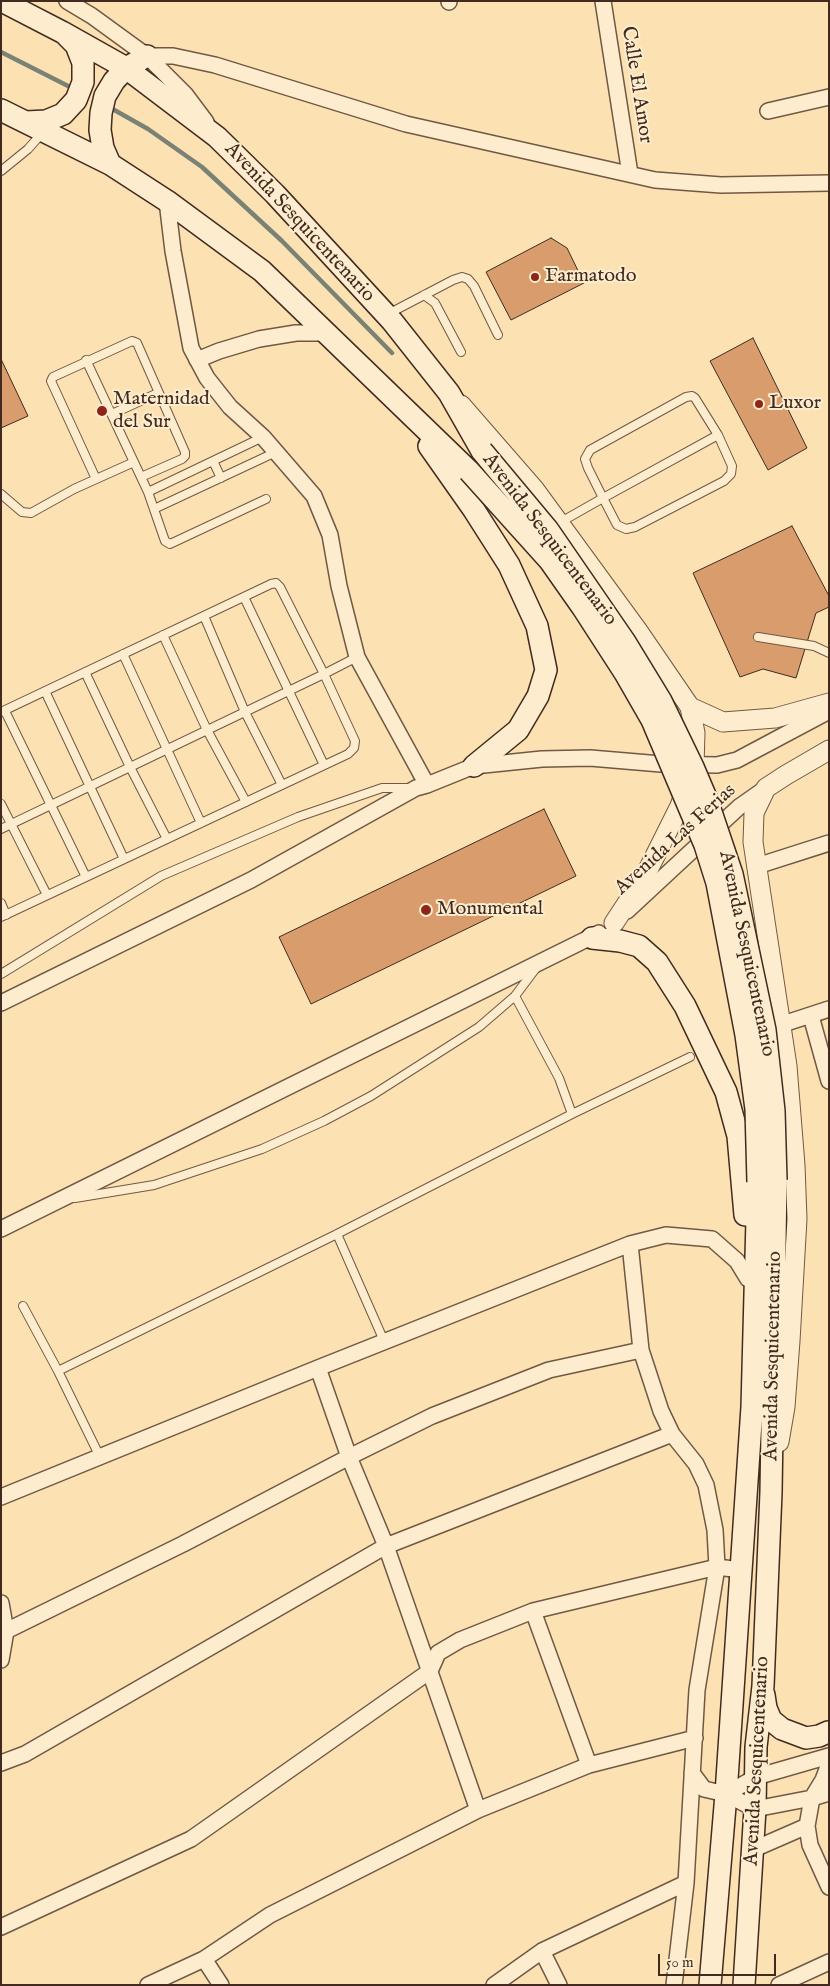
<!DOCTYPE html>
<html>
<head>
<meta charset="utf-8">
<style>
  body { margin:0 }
  #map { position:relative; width:830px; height:1986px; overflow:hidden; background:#fce1b2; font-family:"IM FELL English",serif }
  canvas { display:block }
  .frame { position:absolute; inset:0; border:2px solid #422a21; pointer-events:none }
  .scale { position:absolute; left:658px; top:1954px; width:118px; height:22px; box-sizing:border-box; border:2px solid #422a21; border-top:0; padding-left:6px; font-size:15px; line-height:18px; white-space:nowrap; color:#422a21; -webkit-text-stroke:4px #fdeccd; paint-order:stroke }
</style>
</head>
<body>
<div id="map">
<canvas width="830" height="1986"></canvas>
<div class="frame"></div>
<div class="scale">50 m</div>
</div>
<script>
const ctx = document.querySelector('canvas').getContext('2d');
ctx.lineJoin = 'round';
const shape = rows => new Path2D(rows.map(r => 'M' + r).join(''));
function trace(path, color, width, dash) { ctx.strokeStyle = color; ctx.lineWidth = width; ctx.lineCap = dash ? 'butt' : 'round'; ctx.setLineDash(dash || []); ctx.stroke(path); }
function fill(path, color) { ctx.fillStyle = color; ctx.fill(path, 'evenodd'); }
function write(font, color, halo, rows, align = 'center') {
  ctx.font = font + ' "IM FELL English",serif'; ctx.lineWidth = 4; ctx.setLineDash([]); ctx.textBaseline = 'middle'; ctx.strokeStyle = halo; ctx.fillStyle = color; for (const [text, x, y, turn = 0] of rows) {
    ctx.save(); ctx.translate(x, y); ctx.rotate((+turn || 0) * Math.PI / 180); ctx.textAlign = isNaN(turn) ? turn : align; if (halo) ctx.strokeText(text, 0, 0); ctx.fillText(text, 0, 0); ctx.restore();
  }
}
trace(shape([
  [1,52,74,89],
  [109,107,148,129,202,167,282,241,392,353]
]), '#7a8276', 4.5);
const building = shape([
  [551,238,567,248,584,283,511,320,486,272,551,238],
  [753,338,807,448,768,470,710,361,753,338],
  [1,359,28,416,1,428,1,359],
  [792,526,829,596,829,607,816,613,796,678,763,669,740,677,693,573,792,526],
  [544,809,576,876,311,1004,279,937,544,809]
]);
fill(building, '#d99c6c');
trace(building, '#422a21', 1);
const service = shape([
  [1,171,28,149,43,132],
  [424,295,435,303,461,352],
  [388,314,453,280,462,277,468,279,474,286,498,335],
  [86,360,148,492,165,541,170,544,266,499],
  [112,414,158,393],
  [213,461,221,478],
  [96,479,51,381,53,377,132,341,137,343,185,452,185,456,182,459,141,477],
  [148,492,263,437],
  [1,494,22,512,31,513,74,489,134,462],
  [154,509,276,452],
  [559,523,603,498,718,435,732,466,731,474,724,481,635,527,626,529,617,525,603,498,588,468,585,459,590,450,686,397,692,396,695,398,718,435],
  [244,597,324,765],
  [204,616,245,712,282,785],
  [163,635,207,730,246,802],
  [758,637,814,646,829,653],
  [123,654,201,823],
  [85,672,130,767,167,839],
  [45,691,124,859],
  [5,711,86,877],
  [1,712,271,584,276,583,280,587,324,674,355,741,354,748,348,754,1,917],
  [1,804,47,895],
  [1,829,324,674,357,657],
  [1,903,6,915],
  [1,974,161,876,298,817,382,788,409,788],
  [572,1114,690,1057],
  [75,1198,154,1185,262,1149,324,1121,371,1096,479,1027,515,996,536,968],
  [337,1234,384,1341],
  [23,1306,58,1371,100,1457],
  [58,1371,337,1234,572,1114,559,1078,515,996]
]);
const minor = shape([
  [67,1,92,16,147,56,185,94,206,122],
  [449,1,449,2],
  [603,1,630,174],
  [147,56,173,56,215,65,406,124,655,180,721,185,829,183],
  [768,111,829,97],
  [167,201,173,251,191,348,207,378,230,407,263,437,314,496,330,535,339,586,357,657,427,785],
  [197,360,219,351,259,339,296,333,327,333],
  [757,866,829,843],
  [627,911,739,807,766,788],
  [1,1003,251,880,416,788,427,785,474,766,542,759,590,758,661,764,717,765,737,760,829,711],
  [811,1016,829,1081],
  [780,1025,829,1009],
  [1,1229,599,933],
  [630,1244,641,1350,661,1411,672,1434,696,1464,706,1485,715,1530,717,1567,697,1690,686,1883,674,1985],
  [318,1368,349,1457,386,1546,478,1810],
  [1,1497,318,1368,630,1244,666,1235,712,1239,737,1261,748,1279],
  [1,1603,6,1631,1,1660],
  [533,1611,589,1765],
  [6,1631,183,1544,349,1457,432,1416,549,1370,641,1350],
  [1,1763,25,1754,386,1546,672,1434],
  [829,1764,823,1780,812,1798,807,1826,810,1845,829,1887],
  [692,1773,704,1789,726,1794,755,1809,812,1798,829,1793],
  [726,1794,756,1777,829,1756],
  [752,1850,807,1826],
  [1,1927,191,1839,430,1671,438,1653,460,1640,533,1611,717,1567,741,1570],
  [542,1951,559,1985],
  [204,1959,221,1985],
  [148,1985,204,1959,270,1915,478,1810,589,1765,695,1738],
  [494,1985,542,1951,686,1883],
  [779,1985,829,1962]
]);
const tertiary = shape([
  [461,405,535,490,638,631,690,707,723,722,775,718,829,703],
  [614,923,645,876,680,806,694,765,695,733,690,707],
  [779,1442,785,1407,790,1341,797,1219,795,1165,787,1066,753,842,754,813,766,788,786,775,829,750]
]);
const secondary = shape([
  [2,1,62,32,126,68,217,137,275,194,392,321,449,393,482,451],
  [1,110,110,164,167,201,262,271,469,471],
  [26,122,46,121,63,114,76,100,83,82,83,63,76,45,67,36],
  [110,164,103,148,100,130,101,113,105,96,114,81,126,68,147,56],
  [429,446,474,510,509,565,537,626,546,670,538,696,518,730,474,766],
  [592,938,620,941,639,946,657,962,685,1006,726,1092,738,1136,745,1215],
  [764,1695,766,1708,771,1720,782,1729,806,1738,819,1736,828,1732],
  [710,1985,726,1794,752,1407,758,1182],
  [744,1985,755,1809,756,1747,763,1686,771,1492,776,1180]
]);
trace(service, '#705845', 10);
trace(minor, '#705845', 18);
trace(tertiary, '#705845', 21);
trace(secondary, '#422a21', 24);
trace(service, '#fdeccd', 8);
trace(minor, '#fdeccd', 15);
trace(tertiary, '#fdeccd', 19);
trace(secondary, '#fdeccd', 21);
const secondaryBridge = shape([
  [482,451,548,530,625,642,661,701,693,767,707,800,732,874,765,1030,774,1111,776,1180],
  [469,471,550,561,583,608,625,673,652,720,705,845,717,883,746,1035,756,1109,758,1182]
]);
trace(secondaryBridge, '#422a21', 24, []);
trace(secondaryBridge, '#fdeccd', 21);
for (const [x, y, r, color] of [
  [535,277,5,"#8f2418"],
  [759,404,5,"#8f2418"],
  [102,411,6,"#8f2418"],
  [426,910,6,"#8f2418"]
]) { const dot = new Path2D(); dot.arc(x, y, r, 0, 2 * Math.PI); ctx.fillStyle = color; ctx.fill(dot); trace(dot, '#fdeccd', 2); }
write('20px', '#422a21', '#fdeccd', [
  ["Calle El Amor",636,85,81],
  ["Avenida Sesquicentenario",299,223,47],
  ["Avenida Sesquicentenario",549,540,53],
  ["Avenida Las Ferias",676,840,-42],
  ["Avenida Sesquicentenario",746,954,78],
  ["Avenida Sesquicentenario",774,1356,-89],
  ["Avenida Sesquicentenario",758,1761,-87]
]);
write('20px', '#422a21', '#fdeccd', [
  ["Farmatodo",545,277],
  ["Maternidad",113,400],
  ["del Sur",113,423],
  ["Luxor",769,404],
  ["Monumental",437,910]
], 'left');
</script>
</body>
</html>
